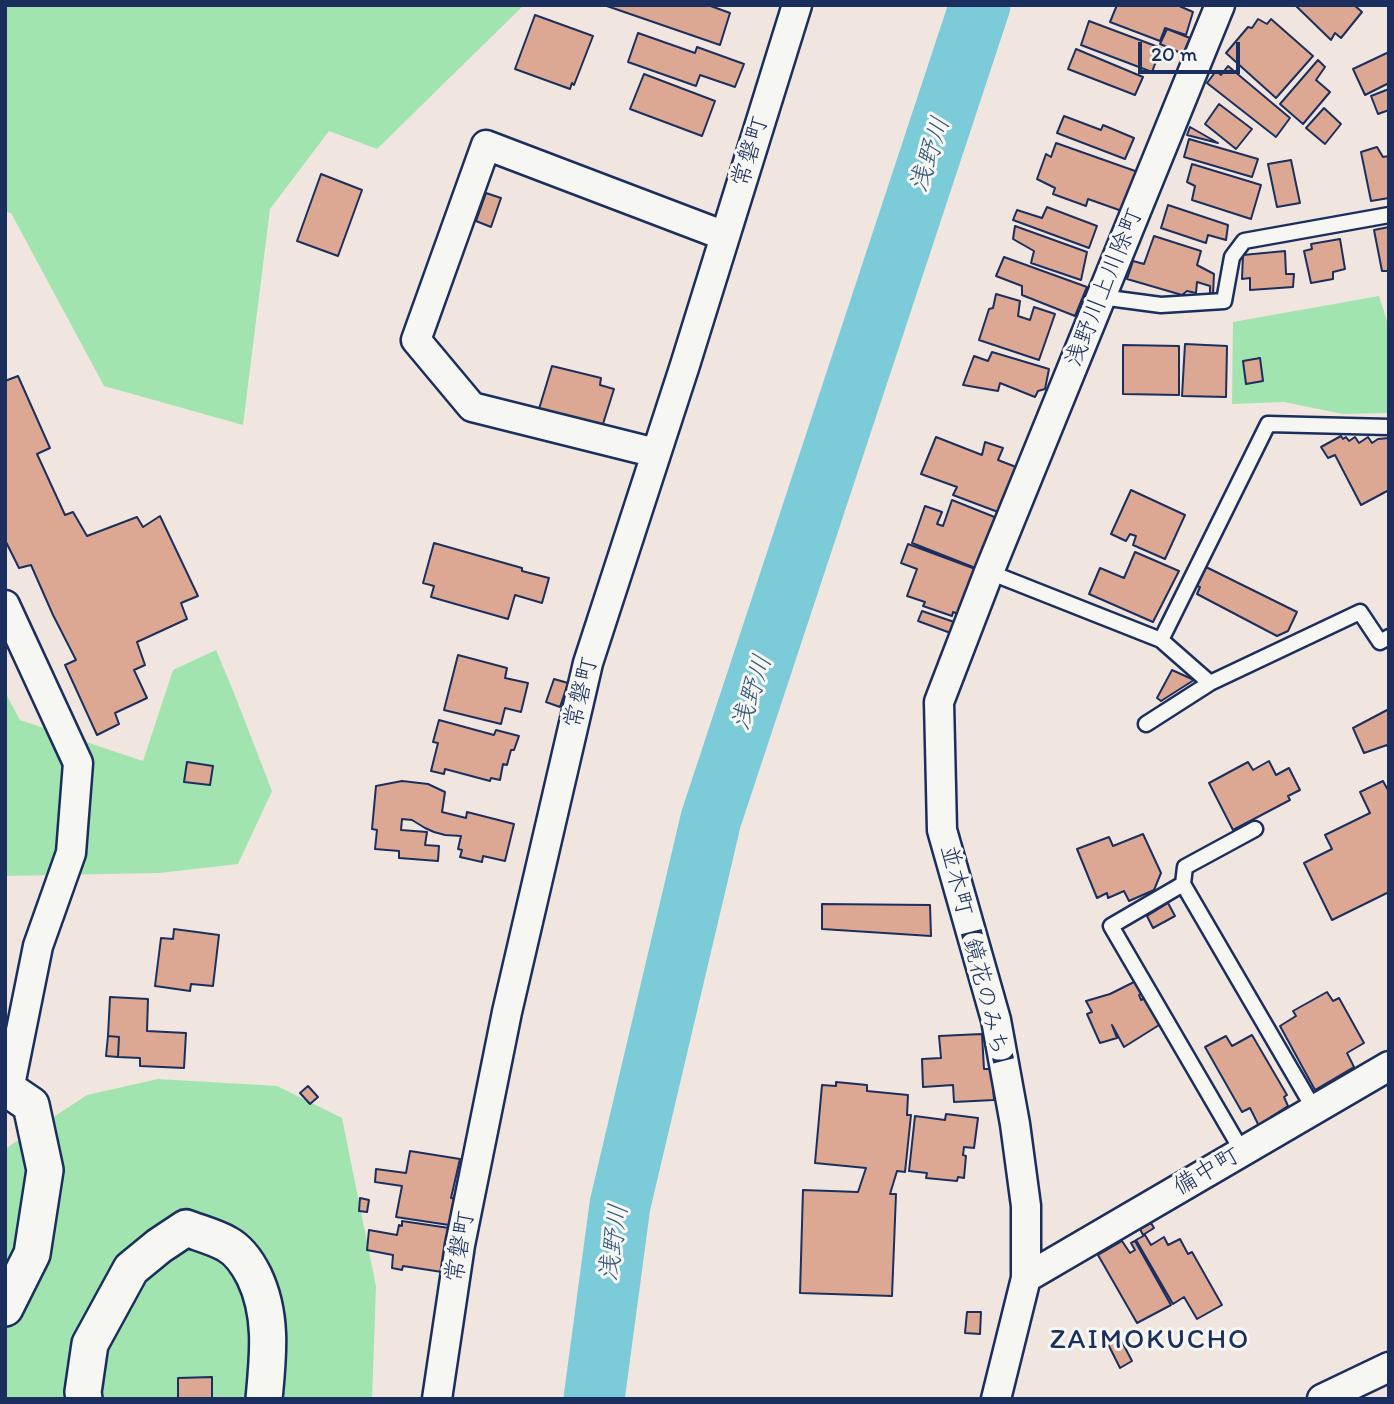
<!DOCTYPE html>
<meta charset="utf-8">
<style>
body{margin:0}
#map{position:relative;width:1394px;height:1404px;overflow:hidden;background:#f1e6df;font-family:Itim,sans-serif}
canvas{display:block}
.frame{position:absolute;inset:0;border:7px solid #1b2f5e;pointer-events:none}
.scale{position:absolute;left:1138px;top:42px;width:102px;height:32px;box-sizing:border-box;border:4px solid #1b2f5e;border-top:0;padding-left:9px;font-size:21px;line-height:24px;white-space:nowrap;color:#1b2f5e;-webkit-text-stroke:5px #f6f6f2;paint-order:stroke}
</style>
<div id="map">
<canvas width="1394" height="1404"></canvas>
<div class="frame"></div>
<div class="scale">20 m</div>
</div>
<script>
const ctx = document.querySelector('canvas').getContext('2d');
ctx.lineJoin = 'round';
function fill(path, color) { ctx.fillStyle = color; ctx.fill(path, 'evenodd'); }
function trace(path, color, width, dash) { ctx.strokeStyle = color; ctx.lineWidth = width; ctx.lineCap = dash ? 'butt' : 'round'; ctx.setLineDash(dash || []); ctx.stroke(path); }
function write(font, color, halo, rows, align = 'center') {
  ctx.font = font + ' Itim,"Klee One",sans-serif'; ctx.lineWidth = 6; ctx.setLineDash([]); ctx.textBaseline = 'middle'; ctx.strokeStyle = halo; ctx.fillStyle = color; for (const [text, x, y, turn = 0] of rows) {
    ctx.save(); ctx.translate(x, y); ctx.rotate((+turn || 0) * Math.PI / 180); ctx.textAlign = isNaN(turn) ? turn : align; if (halo) ctx.strokeText(text, 0, 0); ctx.fillText(text, 0, 0); ctx.restore();
  }
}
fill(new Path2D(`
 M5 5H524L377 149 329 131 270 209 243 425 104 386 11 213 5 212Z
 M1379 296 1389 327V413L1343 414 1284 402 1232 404 1233 322Z
 M216 650 234 693 272 791 238 864 159 873 5 876V692L20 720 143 761 173 670Z
 M158 1079 277 1086 342 1118 376 1286 372 1399H5V1149L87 1095Z`), '#a1e4af');
trace(new Path2D(`
 M594 1399 620 1205 711 819 980 5`), '#7ccbd8', 61);
const building = new Path2D(`
 M604 5H708L730 13 720 45Z
 M1117 5H1177L1193 12 1186 35 1165 28 1160 41 1110 22Z
 M1295 5H1354L1362 12 1341 38 1335 33 1331 40Z
 M535 15 593 36 574 85 572 83 570 89 515 69Z
 M1258 19 1267 24 1271 19 1313 56 1276 98 1226 53 1248 27 1252 28Z
 M1089 21 1161 48 1152 72 1081 45Z
 M1167 29 1190 38 1183 54 1160 44Z
 M638 33 695 53 697 47 744 64 735 87 700 75 696 86 628 62Z
 M1076 49 1143 77 1135 95 1068 69Z
 M1389 52V83L1365 95 1353 69Z
 M1318 60 1325 67 1316 80 1330 92 1303 124 1280 104Z
 M1228 66 1290 118 1276 137 1207 83 1216 71 1221 75Z
 M644 74 715 101 702 136 630 109Z
 M1389 89V110L1378 114 1371 96Z
 M1219 104 1252 129 1236 149 1205 124Z
 M1324 108 1341 124 1325 144 1306 128Z
 M1064 116 1101 130 1103 125 1134 138 1125 159 1057 133Z
 M1190 127 1218 143 1187 135Z
 M1189 139 1258 159 1252 177 1184 157Z
 M1056 143 1138 172 1122 211 1088 199 1086 206 1053 194 1055 188 1037 179 1046 154 1051 157Z
 M1377 147 1383 157 1389 156V198L1371 201 1361 152Z
 M1291 160 1300 203 1277 207 1268 164Z
 M1192 164 1261 185 1251 219 1192 200 1195 186 1187 182Z
 M321 174 362 190 338 256 297 241Z
 M486 193 501 198 491 227 476 221Z
 M1168 205 1228 225 1226 240 1208 235 1206 243 1161 228Z
 M1047 207 1097 226 1089 248 1013 220 1017 210 1042 218Z
 M1015 226 1087 252 1081 280 1031 263 1034 251 1013 239Z
 M1389 227V271H1382L1374 230Z
 M1154 236 1201 251 1197 265 1214 274 1213 294 1210 293V286L1197 282 1196 293 1187 291 1182 295 1127 279 1133 261 1144 264Z
 M1340 239 1345 269 1333 272V279L1311 283 1304 251 1312 249 1311 244Z
 M1285 251 1286 274H1294L1293 287 1250 290V278L1242 279 1243 255Z
 M1004 257 1087 287 1075 316 1022 295V286L996 276Z
 M996 294 1020 301 1018 316 1030 320 1034 307 1055 314 1039 360 979 340 989 309 993 308Z
 M1185 344 1227 346 1226 397 1182 396Z
 M1123 345 1179 346V395L1123 394Z
 M992 352 1049 369 1045 389 1038 391 1035 397 1000 383 998 391 963 385 974 356 988 361Z
 M1260 358 1263 381 1246 384 1243 361Z
 M552 366 601 378 600 385 614 389 602 427 539 409Z
 M18 376 50 448 37 454 65 515 73 512 87 536 137 517 143 527 160 516 198 596 181 603 187 619 137 642 145 665 134 670 147 698 115 713 119 724 97 735 65 665 76 660 53 615 31 565 19 568 5 540V381Z
 M1341 436 1343 439 1346 437 1349 441 1355 437 1359 443 1368 437 1372 443 1378 439 1389 438V490L1361 505 1335 455 1328 458 1321 447Z
 M936 437 982 455 985 442 1003 448 998 460 1016 467 998 512 953 495 957 487 921 474Z
 M1131 490 1185 515 1165 559 1133 545 1136 536 1130 534 1126 541 1111 534Z
 M952 500 997 518 978 569 912 543 925 506 942 512 937 524 943 526Z
 M434 543 522 568V571L549 578 542 603 515 595 508 619 431 597 434 586 423 583Z
 M908 544 978 570 961 615 953 612 952 616 923 606 925 602 907 596 917 569 901 563Z
 M1135 552 1179 571 1153 622 1089 594 1100 568 1124 578Z
 M1206 567 1297 612 1288 631 1277 636 1197 594 1200 587 1197 586Z
 M922 611 960 624 956 635 918 621Z
 M458 655 507 668 505 678 528 683 521 712 505 708 501 724 444 710Z
 M1172 670 1194 680 1161 701 1157 698Z
 M554 679 568 683 560 707 546 702Z
 M1389 709V749L1387 745 1364 753 1353 728Z
 M439 720 494 735 496 730 519 736 514 750H511L507 765 503 764 500 780 491 778 490 781 445 769 444 774 431 771 438 743 433 742Z
 M1269 761 1276 775 1289 768 1300 790 1288 796 1290 800 1233 830 1209 783 1248 762 1253 770Z
 M187 762 213 766 210 785 184 782Z
 M402 781 428 784 445 792 442 812 466 818 467 812 514 824 505 861 483 856 482 862 460 857 462 850 458 849 461 836 445 835 434 832 425 828 412 820 402 819 401 830 427 832 425 845 439 846 438 861 399 858V851L375 849 377 830 372 829 376 786Z
 M1383 781 1389 792V892L1332 920 1304 863 1332 849 1325 835 1370 813 1360 792Z
 M1143 834 1161 873 1154 890 1129 901 1124 891 1108 898 1107 893 1097 898 1077 849 1109 837 1113 846Z
 M1168 903 1175 916 1153 928 1147 916Z
 M822 904 930 905 931 936 822 929Z
 M174 929 219 935 213 986 191 984 190 991 155 986 161 938 173 939Z
 M1140 979 1144 992 1139 995 1141 1000 1148 997 1164 1022 1124 1047 1112 1025 1117 1038 1100 1043 1087 1014 1092 1012 1086 1001 1110 994Z
 M1327 992 1333 1001 1339 998 1364 1043 1347 1053 1354 1067 1315 1090 1280 1026 1296 1016 1293 1011Z
 M110 997 148 999 147 1031 186 1033 184 1068 140 1066V1058L118 1057 119 1037 108 1036Z
 M982 1034 984 1069H992L994 1100 954 1102 953 1085 923 1087 922 1059 941 1058 939 1036Z
 M1252 1035 1287 1095 1284 1097 1288 1106 1271 1117 1272 1119 1259 1126 1250 1108 1242 1112 1205 1047 1226 1036 1232 1046Z
 M108 1036 119 1037 118 1057 106 1056Z
 M836 1082 867 1085V1091L908 1095 907 1115H911L905 1172 897 1171 890 1194H896L892 1296 800 1293 803 1190 858 1192 866 1168 815 1163 822 1085 836 1086Z
 M308 1086 318 1097 310 1104 300 1093Z
 M946 1114 978 1118 974 1148 964 1147 963 1155 966 1156 964 1178 958 1177 957 1181 926 1178 927 1173 909 1171 915 1116 945 1120Z
 M410 1151 460 1159 451 1198H454L449 1225 396 1217 402 1186 375 1182 376 1169 406 1173Z
 M360 1198 369 1200 367 1212 359 1211Z
 M402 1221 449 1228 442 1272 403 1266 402 1270 392 1268 393 1255 367 1250 369 1230 397 1235 399 1225 402 1226Z
 M1151 1223 1154 1228 1143 1235 1140 1229Z
 M1145 1235 1151 1245 1164 1237 1168 1245 1180 1239 1188 1254 1192 1252 1222 1305 1197 1319 1184 1297 1173 1304 1136 1240Z
 M1122 1241 1130 1253 1135 1250 1131 1243 1135 1241 1171 1305 1137 1323 1098 1255Z
 M967 1312H981L980 1334 965 1333Z
 M1120 1338 1132 1361 1120 1368 1108 1344Z
 M212 1377V1399H178V1378Z`);
fill(building, '#dda893');
trace(building, '#1b2f5e', 2);
const service = new Path2D(`
 M1101 297 1161 305 1224 301 1232 257 1244 241 1389 215
 M989 572 1161 640 1210 683 1360 612 1380 642 1389 637
 M1161 640 1268 424 1389 427
 M1146 724 1210 683
 M1183 884 1314 1109
 M1242 1151 1111 926 1183 884 1185 867 1255 829`);
const minor = new Path2D(`
 M656 453 472 407 416 340 486 145 725 236
 M5 605 78 763 71 853 38 946 9 1090
 M1026 1278 1389 1066
 M437 1399 460 1245 507 1012 588 663 685 365 797 5
 M996 1399 1026 1278V1206L1015 1124 996 1020 942 830 939 702 989 572 1220 5
 M1322 1399 1389 1367`);
const tertiary = new Path2D(`
 M5 1090H9L31 1105 45 1170 32 1254 5 1308
 M84 1399 83 1392 90 1344 131 1269 159 1246 186 1228C199 1233 215 1237 227 1244 240 1251 248 1264 254 1276 273 1315 268 1357 264 1399`);
trace(service, '#1b2f5e', 19);
trace(minor, '#1b2f5e', 33);
trace(tertiary, '#1b2f5e', 40);
trace(service, '#f6f6f2', 14);
trace(minor, '#f6f6f2', 28);
trace(tertiary, '#f6f6f2', 35);
write('24px', '#1b2f5e', '#f6f6f2', [
 ["常磐町",751,152,-73],
 ["浅野川上川除町",1105,288,-68],
 ["常磐町",582,693,-76],
 ["並木町【鏡花のみち】",976,962,76],
 ["備中町",1207,1172,-30],
 ["常磐町",461,1247,-80]
]);
write('italic 26px', '#33567c', '#f6f6f2', [
 ["浅野川",931,155,-72],
 ["浅野川",753,693,-72],
 ["浅野川",615,1243,-82]
]);
ctx.letterSpacing = '2px';
write('28px', '#1b2f5e', '#f6f6f2', [
 ["ZAIMOKUCHO",1150,1341]
]);
ctx.letterSpacing = '0px';
</script>
